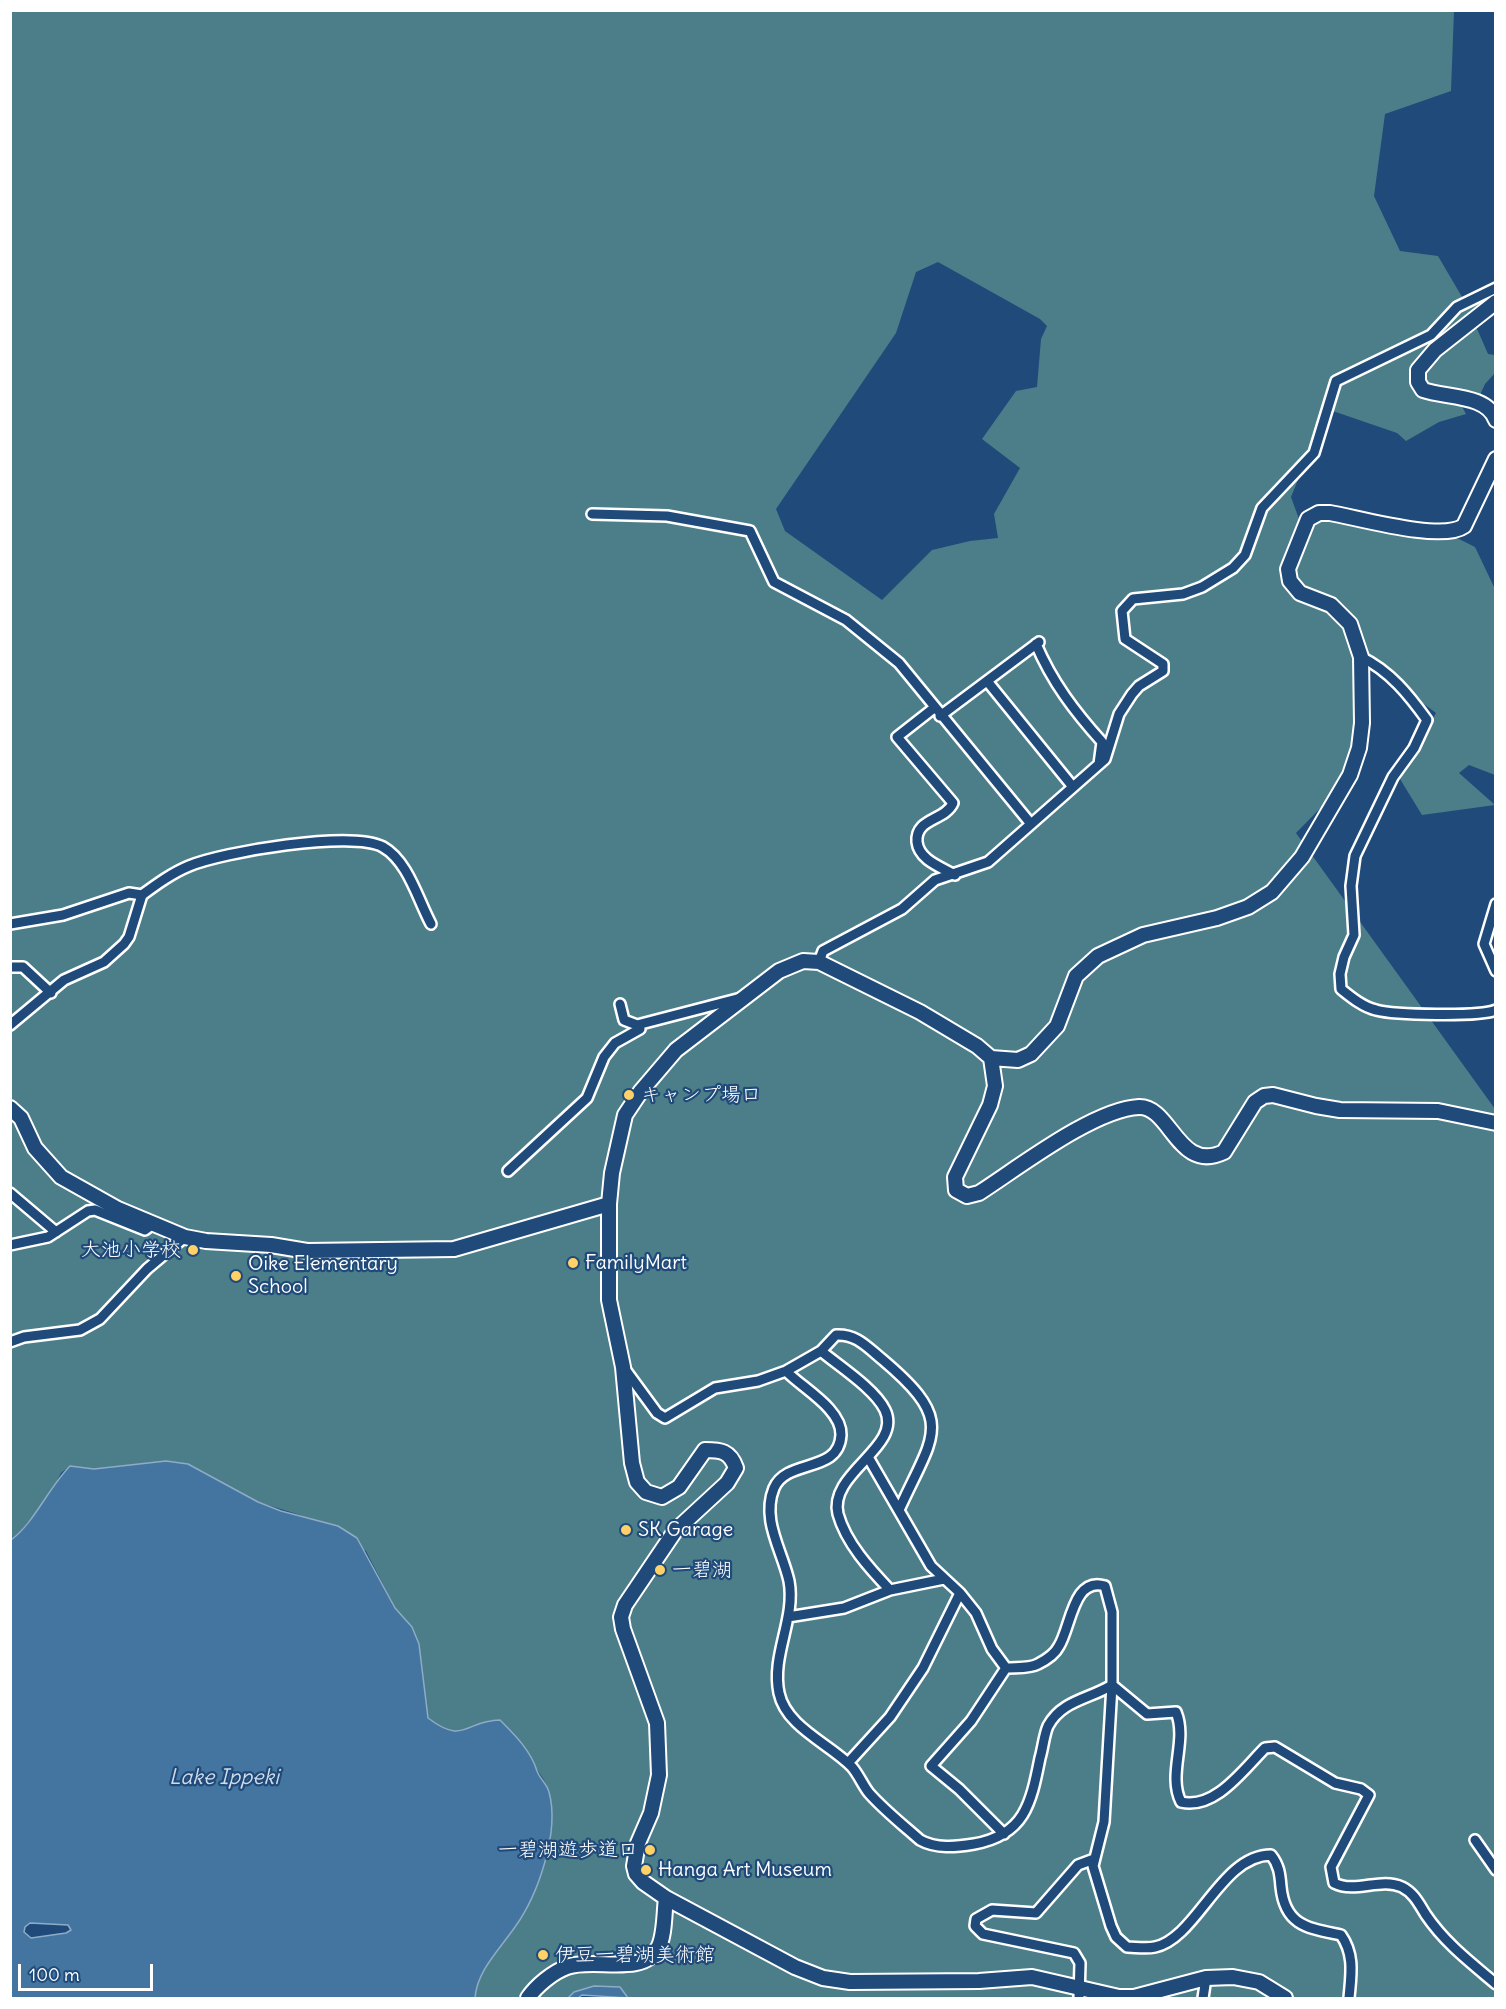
<!DOCTYPE html>
<meta charset="utf-8">
<style>
body{margin:0}
#map{position:relative;width:1506px;height:2009px;overflow:hidden;background:#1f4a7a;font-family:Delius,sans-serif}
canvas{display:block}
.frame{position:absolute;inset:0;border:12px solid #fff;pointer-events:none}
.scale{position:absolute;left:18px;top:1964px;width:135px;height:27px;box-sizing:border-box;border:3px solid #fff;border-top:0;padding-left:8px;font-size:18px;line-height:21px;white-space:nowrap;color:#fff;-webkit-text-stroke:4px #1f4a7a;paint-order:stroke}
</style>
<div id="map">
<canvas width="1506" height="2009"></canvas>
<div class="frame"></div>
<div class="scale">100 m</div>
</div>
<script>
const ctx = document.querySelector('canvas').getContext('2d');
ctx.lineJoin = 'round';
function fill(path, color) { ctx.fillStyle = color; ctx.fill(path, 'evenodd'); }
function trace(path, color, width, dash) { ctx.strokeStyle = color; ctx.lineWidth = width; ctx.lineCap = dash ? 'butt' : 'round'; ctx.setLineDash(dash || []); ctx.stroke(path); }
function write(font, color, halo, rows, align = 'center') {
  ctx.font = font + ' Delius,"Klee One",sans-serif'; ctx.lineWidth = 4.5; ctx.setLineDash([]); ctx.textBaseline = 'middle'; ctx.strokeStyle = halo; ctx.fillStyle = color; for (const [text, x, y, turn = 0] of rows) {
    ctx.save(); ctx.translate(x, y); ctx.rotate((+turn || 0) * Math.PI / 180); ctx.textAlign = isNaN(turn) ? turn : align; if (halo) ctx.strokeText(text, 0, 0); ctx.fillText(text, 0, 0); ctx.restore();
  }
}
fill(new Path2D(`
 M11 11H1454L1451 91 1385 114 1374 196 1400 251 1438 256 1465 302 1495 293 1471 315 1488 354 1495 355V373L1485 384 1479 397 1460 403 1466 414 1439 422 1406 441 1397 433 1327 409 1291 497 1303 530 1298 542 1310 536 1319 513 1447 533 1475 547 1495 589V775L1469 765 1459 773 1495 805 1422 815 1400 779 1436 713 1361 657 1347 613 1286 577 1301 603 1344 618 1361 687 1345 783 1296 833 1495 1109V1998H628L620 1987 574 1992 568 1998H475C477 1971 499 1950 515 1928 535 1898 559 1827 549 1791 542 1768 507 1738 491 1720 463 1733 453 1737 428 1718L419 1644 412 1627 395 1608 366 1551 300 1515 258 1502 189 1464 166 1461 94 1469 70 1466 61 1473 51 1493 15 1538 11 1540ZM938 262 1040 319 1047 326 1041 339 1037 387 1016 391 982 439 1020 468 994 514 998 538 970 541 932 550 882 600 785 531 776 509 896 333 916 272Z`), '#4c7e89');
const water = new Path2D(`
 M166 1461 188 1464 258 1502 281 1511 338 1526 357 1538 395 1608 412 1627 419 1644 428 1718C465 1746 465 1720 500 1720 515 1735 531 1751 537 1771 540 1779 547 1784 549 1792 560 1832 538 1895 515 1927 499 1950 477 1971 475 1998H11V1540C34 1523 49 1487 70 1466L94 1469ZM30 1923 68 1925 71 1930 66 1933 31 1938 24 1932 25 1927Z
 M594 1986 620 1987 628 1998 582 1995 578 1998H568L574 1992Z`);
fill(water, '#4475a1');
trace(water, '#8facc7', 1.5);
const street = new Path2D(`
 M592 514 667 516 750 531 774 582 846 620 899 663 1031 824
 M1036 644C1052 682 1075 712 1102 742L1099 764
 M1361 657C1390 671 1409 695 1427 720L1414 748 1393 777 1355 856 1351 886 1354 935 1344 957 1340 974 1341 989C1351 997 1363 1007 1376 1010 1394 1015 1480 1017 1496 1010
 M987 681 1073 787
 M934 708 897 737 953 803C945 821 915 818 917 842 919 860 941 867 955 875
 M940 716 1039 642
 M1496 904 1484 944 1496 971
 M10 924 63 915 129 893 142 895C157 884 172 873 189 866 222 852 352 830 383 847 408 861 418 900 431 924
 M819 962 823 951 902 909 935 880 988 862 1105 759 1119 714 1132 694 1139 686 1163 671V664L1125 639 1122 611 1133 599 1183 594 1202 587 1233 568 1245 555 1262 508 1314 453 1336 381 1431 335 1457 307 1496 288
 M10 967H23L51 993
 M620 1004 624 1020 637 1025 741 998
 M10 1025 64 980 104 962 124 944 129 937 142 895
 M508 1171 587 1098 604 1057 615 1043 640 1029 637 1025
 M10 1193 56 1232
 M10 1245 48 1237 88 1211 95 1210 145 1230 153 1224
 M10 1342 24 1337 80 1330 100 1319 147 1269 185 1237
 M821 1351C839 1366 875 1389 885 1410 903 1447 828 1473 838 1514 846 1543 870 1569 890 1590
 M624 1368 657 1413 665 1418 715 1388 758 1381 786 1371 821 1351 836 1335C857 1334 867 1347 883 1360 956 1422 934 1433 899 1510
 M786 1371C802 1388 842 1409 841 1435 839 1474 787 1458 774 1488 761 1520 782 1550 789 1581 796 1619 771 1655 779 1693 786 1727 830 1744 852 1767 859 1775 863 1786 869 1793 884 1810 903 1825 920 1840 936 1849 956 1847 974 1844 1025 1835 1031 1803 1040 1758 1043 1748 1044 1735 1048 1726 1062 1700 1090 1699 1112 1685
 M868 1457 931 1566 960 1593 976 1613 992 1649 1006 1668
 M788 1617 844 1608 890 1590 944 1579
 M1006 1668C1016 1667 1029 1669 1038 1664 1046 1660 1055 1654 1059 1646 1071 1627 1073 1576 1105 1586L1112 1612V1685L1104 1822 1093 1866 1111 1926 1116 1937 1127 1947C1135 1947 1146 1949 1155 1947 1197 1938 1221 1855 1271 1855 1279 1865 1280 1874 1281 1887 1285 1926 1308 1928 1341 1935 1355 1955 1351 1975 1349 1998
 M1112 1685 1147 1714 1176 1712C1188 1741 1167 1774 1181 1802 1215 1810 1243 1770 1265 1748L1275 1747 1335 1783 1361 1789 1369 1795 1331 1867 1334 1883C1356 1894 1380 1877 1402 1887 1414 1893 1419 1904 1426 1915 1445 1943 1470 1962 1496 1984
 M848 1763 890 1717 923 1668 960 1593
 M1004 1834 959 1789 931 1766 971 1721 1006 1668
 M1475 1840 1496 1870
 M1079 1998 1080 1963 1074 1953 983 1934 975 1926 976 1919 992 1910 1036 1913 1078 1865 1094 1859
 M1203 1998 1206 1978`);
const secondary = new Path2D(`
 M1496 302 1435 350 1418 370V382L1423 390C1446 398 1487 394 1496 420
 M991 1058 995 1086 990 1105 955 1177 956 1190 967 1196 979 1193C1018 1168 1094 1109 1139 1107 1171 1106 1178 1174 1224 1152L1255 1102 1264 1096 1273 1095 1316 1106 1340 1110 1438 1111 1496 1123
 M10 1108 21 1118 35 1148 61 1177 118 1209 185 1237 206 1241 271 1245 307 1251 454 1249 609 1204
 M528 1998C536 1986 553 1972 567 1967 594 1957 642 1977 658 1948 665 1936 664 1913 666 1898
 M1285 1998 1259 1982 1233 1977 1206 1978 1134 1997H1119L1032 1977 979 1981 850 1982 823 1978 795 1967 666 1898 643 1882 636 1874 634 1866 638 1843 651 1813 659 1775 657 1723 623 1629 621 1617 625 1605 675 1531 727 1483 736 1468C730 1451 721 1450 705 1450L679 1487 662 1497 646 1492 637 1482 632 1463 623 1367 609 1300V1204L612 1173 625 1115 641 1091 676 1050 779 971 803 961 819 962 920 1012 977 1046 991 1058 1018 1060 1031 1054 1057 1026 1076 976 1098 956 1143 935 1217 918 1248 907 1272 892 1302 857 1350 775 1359 748 1362 723 1361 657 1350 624 1331 605 1300 593 1290 581 1288 569 1308 519 1319 513H1330C1359 518 1442 542 1464 526L1496 459`);
trace(street, '#fff', 14);
trace(secondary, '#fff', 18);
trace(street, '#1f4a7a', 9);
trace(secondary, '#1f4a7a', 14);
for (const [x, y, r, color] of [
 [629,1095,6,"#ffd166"],
 [193,1250,6,"#ffd166"],
 [573,1263,6,"#ffd166"],
 [236,1276,6,"#ffd166"],
 [626,1530,6,"#ffd166"],
 [660,1570,6,"#ffd166"],
 [650,1850,6,"#ffd166"],
 [646,1870,6,"#ffd166"],
 [543,1955,6,"#ffd166"]
]) { const dot = new Path2D(); dot.arc(x, y, r, 0, 2 * Math.PI); ctx.fillStyle = color; ctx.fill(dot); trace(dot, '#1f4a7a', 2); }
write('20px', '#fff', '#1f4a7a', [
 ["キャンプ場口",641,1095],
 ["大池小学校",181,1250,"right"],
 ["FamilyMart",585,1263],
 ["Oike Elementary",248,1264],
 ["School",248,1287],
 ["SK Garage",638,1530],
 ["一碧湖",672,1570],
 ["一碧湖遊歩道口",638,1850,"right"],
 ["Hanga Art Museum",658,1870],
 ["伊豆一碧湖美術館",555,1955]
], 'left');
write('italic 21px', '#d0dce8', '#1f4a7a', [
 ["Lake Ippeki",224,1778]
]);
</script>
